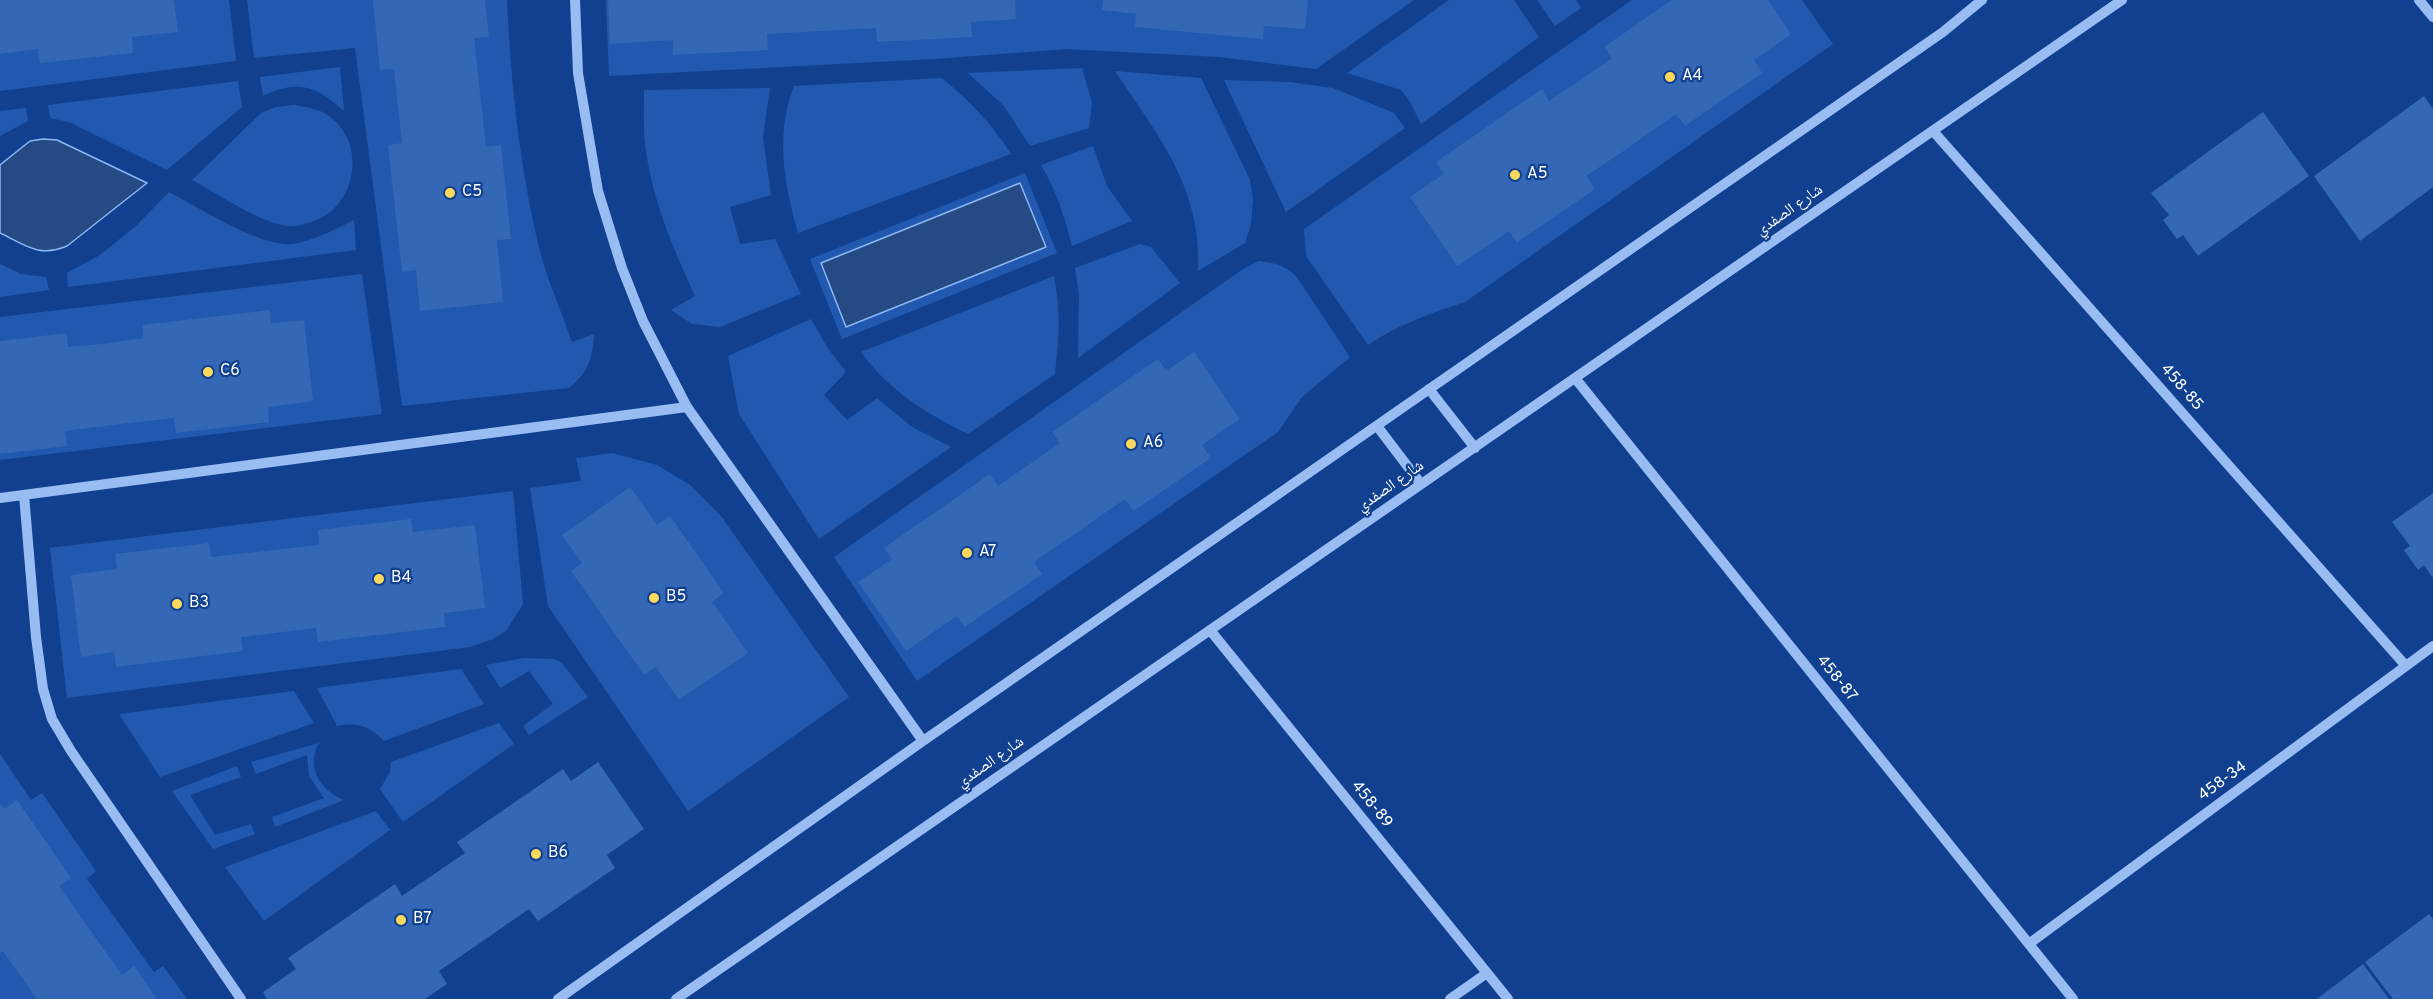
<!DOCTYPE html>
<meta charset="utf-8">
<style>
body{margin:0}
canvas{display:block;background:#10408f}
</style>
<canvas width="2433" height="999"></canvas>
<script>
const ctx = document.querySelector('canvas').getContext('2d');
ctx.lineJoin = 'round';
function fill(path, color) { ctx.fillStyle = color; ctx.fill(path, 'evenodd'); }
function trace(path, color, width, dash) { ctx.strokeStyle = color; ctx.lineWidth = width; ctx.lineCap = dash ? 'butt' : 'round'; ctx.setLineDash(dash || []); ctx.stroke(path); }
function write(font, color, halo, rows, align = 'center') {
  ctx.font = font + ' Overpass,"Noto Naskh Arabic",sans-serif'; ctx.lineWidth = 4.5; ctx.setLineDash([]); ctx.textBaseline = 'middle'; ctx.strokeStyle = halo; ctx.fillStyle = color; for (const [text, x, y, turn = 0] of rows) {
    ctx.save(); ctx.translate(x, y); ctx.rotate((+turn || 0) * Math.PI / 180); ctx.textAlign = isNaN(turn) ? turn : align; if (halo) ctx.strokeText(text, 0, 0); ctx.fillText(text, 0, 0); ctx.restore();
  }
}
fill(new Path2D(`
 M0 0H229L236 61 0 91Z
 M247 0H507C511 85 520 172 541 255 549 284 562 313 572 342L594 334C593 358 588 373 569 388L402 406 355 48 254 58Z
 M606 0H1414L1316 69 1219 57 1067 49 934 59 609 76Z
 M1449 0H1514L1539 37 1421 124 1410 102 1401 90 1347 73Z
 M1537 0H1576L1581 8 1555 26Z
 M1632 0H1802L1833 44 1465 302C1431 313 1397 325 1368 345L1306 256 1304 229Z
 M340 67 344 111C317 86 298 79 263 96L260 77Z
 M1082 68 1092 103 1089 128 1030 146 1004 106 968 73Z
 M1115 71 1201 78 1250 180 1253 199 1251 224 1245 243 1198 271C1202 188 1159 137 1115 71Z
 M942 78C970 101 992 124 1011 154L798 233C784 183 775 135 794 86Z
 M1224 80 1289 82 1333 88 1394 113 1405 128 1286 212Z
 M238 81 242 107 167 170 69 122 50 118 48 105Z
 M770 88 763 137 771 195 730 207 740 244 775 239 801 294 720 327 692 324 671 310 695 296C674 250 653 202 646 151 643 131 644 110 644 90Z
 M294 105C307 107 319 109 329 116 367 143 357 206 314 221 305 224 296 227 287 226 259 222 218 194 192 180L261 113 276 107Z
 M26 108 28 121 0 136V111Z
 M1093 146 1107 186 1132 221 1072 246C1065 217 1056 190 1041 165Z
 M1025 173 1057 253 842 339 810 259Z
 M169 192C200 208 250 241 284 244 304 246 336 229 354 220L356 250 68 287 67 273 100 255 137 225Z
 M1140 244 1151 247 1180 283 1078 358 1079 295 1075 268Z
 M1259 261C1275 263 1284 265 1296 276L1350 357 1302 397 1278 432 917 681 834 557 1243 269Z
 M0 264 21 274 46 277 49 290 0 297Z
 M362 274 382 414 0 460V317Z
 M1054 276C1061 316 1059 335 1055 374L968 434C927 414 888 390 861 352Z
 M811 319 827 347 846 372 824 395 847 420 877 398 912 427 951 447 819 539 739 414 728 356Z
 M612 453 657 465 690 485 721 516 849 697 688 811 548 606 530 488 581 481 576 458Z
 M513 491 523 604 506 631 493 639 470 647 67 698 50 548Z
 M524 658 554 659 562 663 588 697 529 735 523 726 553 704 529 671 500 688 486 665Z
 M461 669 484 704 384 741C370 726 358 722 337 726L317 688Z
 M294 691 314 723 160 777 119 714Z
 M499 723 514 744 403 822 380 789 390 772 391 762Z
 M319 743C305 767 321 791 344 800L275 827 272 817 324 798 309 776 307 755 256 774 251 762Z
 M0 754 31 800 42 793 96 871 87 879 154 972 163 966 187 999H0Z
 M237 766 241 777 190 795 215 835 251 824 255 834 213 849 172 791Z
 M376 811 390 830 264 921 225 867Z`), '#2259ae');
const water = new Path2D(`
 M43 139 57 140 147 183 67 246C39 258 25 245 0 233V165L30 141Z
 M1020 183 1046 247 846 327 821 263Z`);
fill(water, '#254a84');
trace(water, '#8bb7f6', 1.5);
fill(new Path2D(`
 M0 0H174L178 32 132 37 133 53 40 63 38 49 0 54Z
 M373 0H485L489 37 474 38 486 147 501 145 511 239 497 240 503 302 420 311 416 270 402 272 388 145 402 143 394 69 380 70Z
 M608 0H1015L1016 19 971 22 972 37 877 42 876 28 767 34 768 50 673 55V40L610 44Z
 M1103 0H1308L1305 29 1264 26 1263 39 1135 27 1136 14 1102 10Z
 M1672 0H1768L1791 34 1754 60 1762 73 1685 126 1676 114 1625 150 1586 176 1595 189 1517 242 1509 231 1457 266 1410 197 1444 174 1436 162 1542 89 1549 101 1578 82 1612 58 1604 47Z
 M2424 96 2433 109V187L2360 241 2314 176Z
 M2263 112 2309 176 2198 256 2183 235 2177 239 2163 220 2169 215 2151 193Z
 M270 310 271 323 304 320 313 401 268 407 269 422 176 433 174 418 112 425 65 431 67 446 0 454V341L67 333 68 347 102 344 143 338 142 325Z
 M1194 352 1240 419 1202 445 1211 458 1133 511 1125 499 1034 562 1042 574 965 627 957 616 906 651 858 582 892 559 884 548 990 474 998 486 1060 443 1052 432 1158 359 1166 371Z
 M630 487 657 525 670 516 724 593 712 602 748 653 679 700 656 667 644 675 571 571 582 563 562 535Z
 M2433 493V578L2424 565 2418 570 2404 550 2410 546 2392 522Z
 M411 519 413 532 475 525 485 608 444 613 445 627 318 642 316 628 241 637 243 651 116 667 114 652 81 657 71 575 117 569 115 554 209 543 211 557 319 545 318 530Z
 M598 762 644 829 607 855 615 868 538 921 529 909 477 945 439 971 447 984 425 999H267L263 992 296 969 288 958 395 884 402 896 465 853 457 842 563 769 571 781Z
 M17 800 71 878 59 886 122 975 134 966 157 999H37L3 951 0 953V803L4 809Z
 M2429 914 2433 919V999H2393L2365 962Z
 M2363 964 2389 999H2317Z`), '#3467b6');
trace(new Path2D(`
 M575 0 578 73 598 191 622 268 643 321 687 407 923 741
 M2419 0 2433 17
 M1933 131 2406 666
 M1575 378 2073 999
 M1429 389 1475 448
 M1377 426 1421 484
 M24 495 36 637 43 689 52 719 71 751 241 999
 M0 498 687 407
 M1210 630 1508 999
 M2030 943 2433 646
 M558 999 923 741 1943 32 1982 0
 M676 999 2122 0
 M1450 999 1487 973`), '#99bdf3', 10);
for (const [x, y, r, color] of [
 [1670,77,6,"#ffd95b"],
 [1515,175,6,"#ffd95b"],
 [450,193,6,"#ffd95b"],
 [208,372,6,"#ffd95b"],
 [1131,444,6,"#ffd95b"],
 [967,553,6,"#ffd95b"],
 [379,579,6,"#ffd95b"],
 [654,598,6,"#ffd95b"],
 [177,604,6,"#ffd95b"],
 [536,854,6,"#ffd95b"],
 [401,920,6,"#ffd95b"]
]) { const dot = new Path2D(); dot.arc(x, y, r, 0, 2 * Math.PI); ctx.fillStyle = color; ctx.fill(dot); trace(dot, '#10408f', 2); }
write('16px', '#fff', '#10408f', [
 ["A4",1682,77],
 ["A5",1527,175],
 ["C5",462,193],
 ["C6",220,372],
 ["A6",1143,444],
 ["A7",979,553],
 ["B4",391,579],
 ["B5",666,598],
 ["B3",189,604],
 ["B6",548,854],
 ["B7",413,920]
], 'left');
write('16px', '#fff', '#10408f', [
 ["شارع الصفدي",1790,211,-35],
 ["458-85",2181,388,49],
 ["شارع الصفدي",1391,487,-35],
 ["458-87",1836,679,51],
 ["شارع الصفدي",991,763,-35],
 ["458-34",2223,782,-36],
 ["458-89",1371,805,51]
]);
</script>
